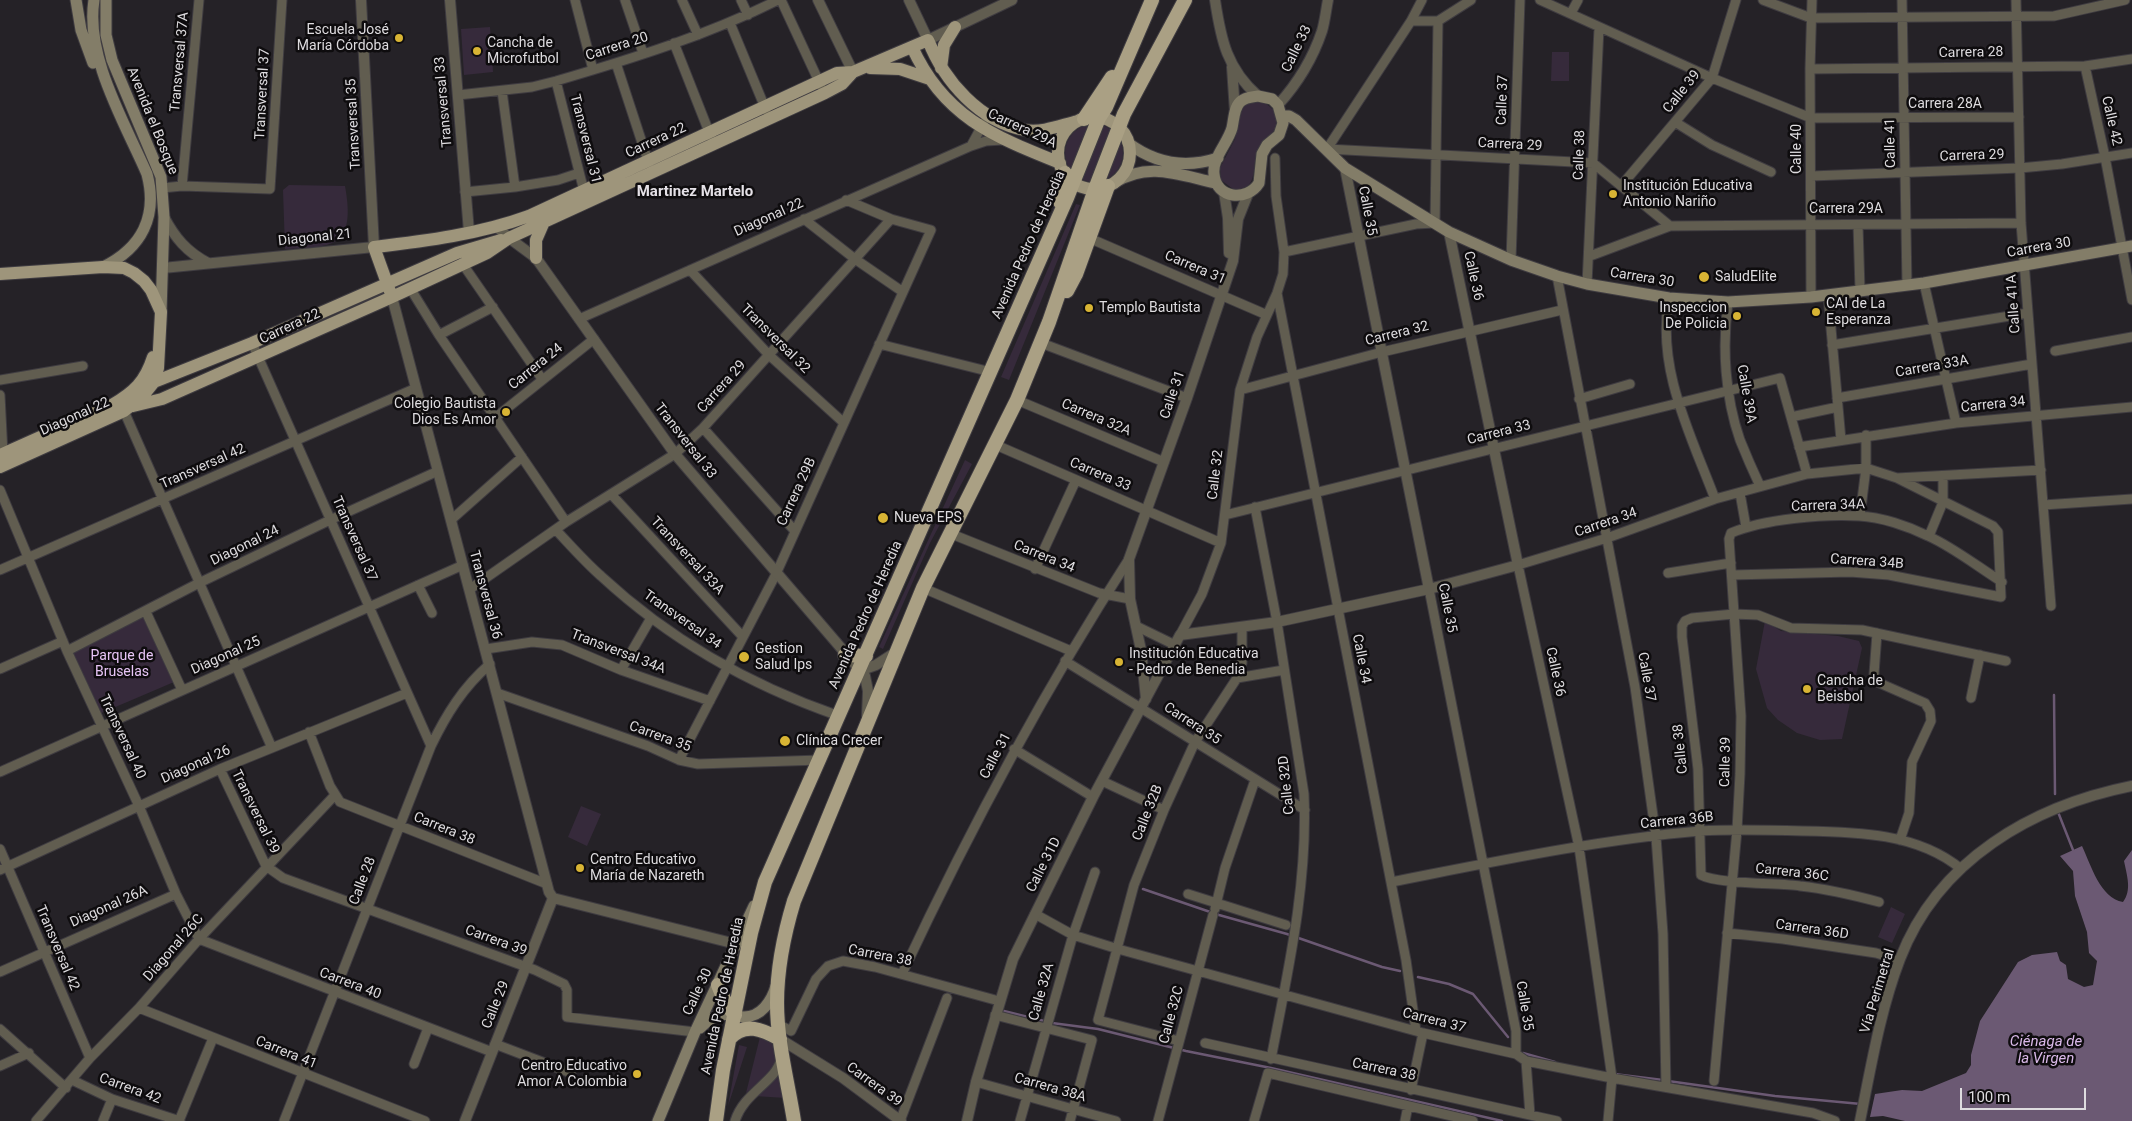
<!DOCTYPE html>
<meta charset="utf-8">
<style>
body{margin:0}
#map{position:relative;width:2132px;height:1121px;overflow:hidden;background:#252227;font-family:Roboto,sans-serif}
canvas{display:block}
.scale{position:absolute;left:1960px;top:1088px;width:126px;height:22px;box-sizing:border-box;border:2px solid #dedcdf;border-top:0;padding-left:6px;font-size:15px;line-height:18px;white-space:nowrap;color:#dedcdf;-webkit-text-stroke:4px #0e0c0e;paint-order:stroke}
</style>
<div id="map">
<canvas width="2132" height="1121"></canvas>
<div class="scale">100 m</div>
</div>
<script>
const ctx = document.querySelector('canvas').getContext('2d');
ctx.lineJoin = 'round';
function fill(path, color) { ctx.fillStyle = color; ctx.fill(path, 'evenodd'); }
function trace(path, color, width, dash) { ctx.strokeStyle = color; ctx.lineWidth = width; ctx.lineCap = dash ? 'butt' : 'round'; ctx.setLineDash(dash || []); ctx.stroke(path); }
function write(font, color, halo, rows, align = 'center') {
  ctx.font = font + ' Roboto,sans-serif'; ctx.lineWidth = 5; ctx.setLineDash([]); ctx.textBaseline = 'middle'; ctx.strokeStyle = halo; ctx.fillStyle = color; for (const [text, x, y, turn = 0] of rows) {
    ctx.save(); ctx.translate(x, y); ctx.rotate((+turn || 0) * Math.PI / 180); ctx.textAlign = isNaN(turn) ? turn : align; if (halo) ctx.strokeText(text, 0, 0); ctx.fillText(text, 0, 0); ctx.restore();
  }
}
fill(new Path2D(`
 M490 27 493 72 464 75 461 29Z
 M1552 52H1569V81H1551Z
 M1256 100C1270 103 1284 116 1274 131 1269 138 1262 141 1258 149 1251 165 1260 192 1233 189L1221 180 1220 168 1235 139 1242 108 1248 102Z
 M1065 153a29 29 0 1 1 58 0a29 29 0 1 1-58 0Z
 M289 185 345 186C348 203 353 235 332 243 319 249 300 248 285 249L283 190Z
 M1076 204 1080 205 1009 380 1001 377Z
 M965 460 972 464 930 543 883 649 879 647Z
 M142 614 174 682 99 714 72 650Z
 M1765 621 1781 631 1838 636 1859 641 1862 648 1842 739 1820 740 1797 733 1778 720 1767 708 1756 669Z
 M581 806 601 814 587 846 568 837Z
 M1891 907 1905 914 1892 943 1878 937Z
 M760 1037C774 1039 775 1049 777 1061L770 1073 746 1093Z
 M739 1045 747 1047 728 1106Z
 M780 1072 786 1098 754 1096Z`), '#362a3b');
fill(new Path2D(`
 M2082 846C2091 865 2100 898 2123 902 2132 890 2127 876 2124 861L2132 850V1121H1905L1883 1116 1870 1117 1875 1094 1902 1090 1922 1091 1966 1073 1971 1065V1055L1980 1021 2018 962 2032 955 2057 952 2060 961 2066 965 2068 979 2084 987 2093 985 2097 961 2089 953 2087 932 2075 896 2073 871 2060 856Z`), '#6b5973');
trace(new Path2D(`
 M2054 695 2055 794
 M2058 812 2073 850
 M1143 889 1219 915 1287 934 1382 967 1400 971
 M1418 977 1449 984 1473 994 1508 1037
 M1004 1011 1052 1023 1098 1029 1186 1051 1271 1068 1502 1121
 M1523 1053 1555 1062
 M1614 1074 1663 1080
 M1668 1081 1775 1096 1861 1104`), '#6b5973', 2.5);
const minor = new Path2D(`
 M575 0 593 70
 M625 0 643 53
 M682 0 698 35
 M741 0 748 15
 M781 0 821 86
 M1540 0 1712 78 1811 118 2019 117
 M1763 0 1811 18 2054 16 2125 0
 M1902 0 1907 285
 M2016 0 2021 223 2051 606
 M1571 13 1578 0
 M1411 21H1438L1471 0
 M730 23 766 110
 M674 43 711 137
 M616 63 649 164
 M2085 66 2105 157 2132 300
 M1810 69 2085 66 2132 59
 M556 81 585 195
 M502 91 515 187 558 180 579 173
 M458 95 532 87 556 81C631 59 708 35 778 0
 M1675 122 1712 145 1771 172
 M971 146 984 122
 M1327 149 1593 163 1670 226
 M1327 149 1411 21 1422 0
 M1811 176 2020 168 2062 164 2132 153
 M182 186 199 0
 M1621 186 1712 78 1736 0
 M162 188 182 186 270 189 282 0
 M465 192 515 187
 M804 219 855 259 903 292
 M1858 225 1860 290
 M1089 238 1267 315
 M1284 252 1416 224 1435 223 1438 21
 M1590 256 1670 226 2021 223
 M1511 260 1520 0
 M462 263 542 379
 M690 270 769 355 844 423
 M1557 276 1635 687 1656 837 1663 934 1666 1087
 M1924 283 1956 423
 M1587 284 1599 28
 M410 288 439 335 566 522
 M1277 293 1406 960 1416 1031
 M1828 295 1841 440
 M1811 297 1810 69 1812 0
 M1669 298C1656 369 1691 435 1715 499
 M1728 302C1722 347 1725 397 1740 440 1746 455 1753 471 1760 486
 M579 319 971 146 986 141 1003 140
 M439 335 493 307
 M252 343 431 746
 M1041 343 1187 398
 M879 344 991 372
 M1832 345 2028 313
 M2055 351 2132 337
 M0 380 83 366
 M1240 390 1382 352 1562 310
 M0 395 3 454
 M1837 398 2032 364
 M1579 399 1630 384
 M1017 400 1164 462
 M124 411 272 748
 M496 417 594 339
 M1791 417 1838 407
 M703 428 794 530
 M996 445 1221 543
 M1799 447 1956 423 2132 407
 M0 490 67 651 139 806 176 894 199 939 492 1052
 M1740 493 1746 527
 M611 494 743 637
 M2043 505 2132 499
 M1255 507 1277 622 1304 794C1308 884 1288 971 1271 1059
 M1225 515 1780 378 1807 474
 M1860 516 1866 468V435
 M451 520 522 457
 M556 530C571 546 585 562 601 576 669 639 752 686 839 716
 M949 533 1099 593 1130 599
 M1929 536 1943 502V476
 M1035 569 1076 480
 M0 570 416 388
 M1668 573 1731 563
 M1732 575 1850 572 1889 575 2001 597 1998 532 1993 526 1897 478
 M418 585 432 613
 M923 588 1071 651
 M470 589 566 522 675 454 703 428 891 219
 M1429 589 1516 1031V1054
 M146 612 182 690
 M1136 626 1175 645
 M1877 633 1874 674 1877 682 1925 703 1930 711 1931 721 1912 762 1909 813 1900 840
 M1180 635 1202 594 1221 543 1240 390 1257 337 1277 293 1283 274 1284 252 1276 196 1275 158
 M486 649 532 642 562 645 621 670 710 701
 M67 651 199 583 330 520 438 471
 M1065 661 1305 810
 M0 669 63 641
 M621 670 651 618
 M1237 678 1284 670
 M497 693 648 746 679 760 698 764 820 760
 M1971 698 1980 655
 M309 732 330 786 340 802 547 884
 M1014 749 1093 797
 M679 760 776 574 931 230 891 219 846 200
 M220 769 266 866 283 878 535 970 564 984 567 990V1017L695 1032
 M0 772 463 565
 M1102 781 1164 810
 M0 849 90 1058
 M0 870 220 769 407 693
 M1391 882C1493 862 1596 840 1700 831 1734 829 1769 830 1803 831 1856 832 1918 833 1961 869
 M1188 894 1286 925
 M1879 902C1853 895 1827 889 1800 886 1778 883 1717 884 1701 875L1698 769 1682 637V626L1685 621 1692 618 1734 614 1758 615 1791 628 1862 630 2006 661
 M1215 909 1225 868 1255 780
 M1035 914 1073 935 1118 949 1423 1033 1516 1054 1526 1061 1612 1078 1813 1113 1835 1121
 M1727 933 1783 939 1876 953 1892 958
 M0 972 176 894
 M902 974C969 831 1043 692 1129 559
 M139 1008 425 1121
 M995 1015 1092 1040 1070 1121
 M778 1024 791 1031 816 979 828 966 843 961 875 967 999 1001
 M0 1029 66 1088
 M1179 1041 1098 1020 1134 885 1164 810 1195 742 1237 678 1242 663V627
 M1205 1043 1557 1121
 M495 1044 571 1073
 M1526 1061 1530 1115
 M414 1064 428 1028
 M0 1066 29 1053
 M72 1080 112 1099 180 1121
 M1714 1081 1737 830 1740 774 1741 716 1729 539 1731 533C1764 519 1823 514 1859 516 1881 517 1908 526 1928 536 1953 547 1978 567 2002 582
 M976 1082 1116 1121
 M1411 1090 1423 1033
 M36 1121 90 1058 139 1008 199 939 335 795
 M103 1121 112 1099
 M179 1121 213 1038
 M284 1121 431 746C446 715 463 687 490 664
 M735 1121C744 1092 776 1082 781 1059
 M900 1121 947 998
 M1020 1121 1073 935 1095 872
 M1158 1121 1213 915
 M1254 1121 1268 1073 1473 1121
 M1405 1121 1408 1106
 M1608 1121 1612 1078 1579 847 1518 565 1607 538 1715 499 1807 474 1866 468 1897 478 2041 470`);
const tertiary = new Path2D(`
 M450 0 469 232
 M818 0 853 72
 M909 0 928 40 1012 0
 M1215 0C1221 40 1227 69 1258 96
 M1232 67 1235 112
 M1278 105C1297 84 1313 58 1322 31 1325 21 1326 10 1328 0
 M1345 168 1429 589
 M1224 192 1228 218 1229 253
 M164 217C175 238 187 252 208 263
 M496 226 509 238 536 258 675 454 865 676 868 691 867 716
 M163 268 374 247 361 0
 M392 297 549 892 553 898
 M859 671 876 665 896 652
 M1146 699 1141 650 1130 599 1129 559 1187 398 1233 261 1238 219 1248 194
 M553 898 736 944
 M780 1039 843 1078 901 1121
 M465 1121 553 898
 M967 1121 976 1082 1013 959 1093 797 1180 635 1277 622 1429 589 1518 565 1449 232
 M1860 1121C1871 1067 1880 1011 1900 959 1938 860 2032 806 2132 786`);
const secondary = new Path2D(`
 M76 0 81 30 93 63
 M94 0C85 57 125 123 147 174 158 216 142 248 103 267
 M106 0V35L112 60 161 177 164 217 161 312
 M1258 96 1272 99 1278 105 1283 123 1279 135 1267 145 1262 154 1259 183C1247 202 1216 199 1214 174 1212 158 1228 143 1232 128 1234 119 1234 108 1240 102 1245 97 1252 97 1258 96Z
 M1282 116H1289L1296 120 1345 168 1449 232 1511 260 1557 276 1587 284 1669 298 1728 302 1811 297 1924 283 2132 246
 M1128 143C1156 164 1185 169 1218 158
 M1114 183C1148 161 1179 175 1216 183
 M700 1028C706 1022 712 1017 720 1015 728 1013 736 1017 744 1017 761 1017 772 1001 776 986
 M658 1121 695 1032 754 906`);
const primary = new Path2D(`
 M912 47C944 117 993 136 1060 163
 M870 68 900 69 930 79
 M941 68 944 45 955 27
 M1058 153a36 36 0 1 1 72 0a36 36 0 1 1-72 0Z
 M536 258V240L543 224
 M0 274 103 267 124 268 134 273 144 281 151 290 161 312 158 368 154 382 142 397 124 411 0 467
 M392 297 374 247C426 241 480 234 529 216L837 73 853 72 928 40C944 81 980 122 1025 130 1043 133 1061 125 1078 121
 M154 382 252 343 457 253 501 240
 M133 406 162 399 392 297 487 253 509 238 825 93 842 84 853 72
 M0 455 112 405C134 392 145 382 153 357`);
const trunk = new Path2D(`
 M1084 119 1112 77
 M1060 202 1065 173
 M1067 291 1076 274 1108 186
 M845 655 866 656
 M718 985 726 1004 735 1015
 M729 1039C745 1021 763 1030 780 1039
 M716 1121 723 1070 751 933 765 882 1067 198 1099 118 1106 107 1152 0
 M794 1121C788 1083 777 1042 777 1003 777 969 784 934 794 901L923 588 1017 400 1049 322 1095 189 1124 114 1185 0`);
trace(minor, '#3f3c41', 11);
trace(tertiary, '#3f3c41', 12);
trace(secondary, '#3f3c41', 13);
trace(primary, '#3f3c41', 14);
trace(trunk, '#3f3c41', 16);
trace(minor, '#615d50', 9);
trace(tertiary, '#615d50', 10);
trace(secondary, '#837d68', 11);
trace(primary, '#9e957b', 12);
trace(trunk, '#aaa084', 14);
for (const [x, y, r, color] of [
 [399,38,5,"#d8b434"],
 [477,51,5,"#d8b434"],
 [1613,194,5,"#d8b434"],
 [1704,277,6,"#d8b434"],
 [1089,308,5,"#d8b434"],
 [1816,312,5,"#d8b434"],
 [1737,316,5,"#d8b434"],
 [506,412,5,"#d8b434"],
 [883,518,6,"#d8b434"],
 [744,657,6,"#d8b434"],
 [1119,662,5,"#d8b434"],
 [1807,689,5,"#d8b434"],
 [785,741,6,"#d8b434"],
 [580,868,5,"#d8b434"],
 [637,1074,5,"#d8b434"]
]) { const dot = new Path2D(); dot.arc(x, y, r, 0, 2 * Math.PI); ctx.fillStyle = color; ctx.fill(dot); trace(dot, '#0e0c0e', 2); }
write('14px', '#dedcdf', '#0e0c0e', [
 ["Escuela José",389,30,"right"],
 ["María Córdoba",389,46,"right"],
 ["Cancha de",487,43],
 ["Microfutbol",487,59],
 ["Institución Educativa",1623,186],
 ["Antonio Nariño",1623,202],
 ["SaludElite",1715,277],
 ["CAI de La",1826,304],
 ["Esperanza",1826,320],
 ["Templo Bautista",1099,308],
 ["Inspeccion",1727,308,"right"],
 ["De Policia",1727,324,"right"],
 ["Colegio Bautista",496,404,"right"],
 ["Dios Es Amor",496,420,"right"],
 ["Nueva EPS",894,518],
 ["Gestion",755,649],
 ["Salud Ips",755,665],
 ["Institución Educativa",1129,654],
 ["- Pedro de Benedia",1129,670],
 ["Cancha de",1817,681],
 ["Beisbol",1817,697],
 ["Clínica Crecer",796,741],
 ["Centro Educativo",590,860],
 ["María de Nazareth",590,876],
 ["Centro Educativo",627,1066,"right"],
 ["Amor A Colombia",627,1082,"right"]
], 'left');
write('14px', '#dedcdf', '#0e0c0e', [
 ["Carrera 20",617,47,-18],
 ["Calle 33",1297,49,-64],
 ["Carrera 28",1971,53,-1],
 ["Transversal 37A",180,62,-85],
 ["Calle 39",1682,92,-51],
 ["Transversal 37",263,94,-87],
 ["Calle 37",1503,100,-88],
 ["Transversal 33",444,102,-95],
 ["Carrera 28A",1945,104],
 ["Avenida el Bosque",152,121,68],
 ["Calle 42",2111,121,77],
 ["Transversal 35",354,124,-93],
 ["Carrera 29A",1022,129,25],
 ["Transversal 31",585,139,76],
 ["Carrera 22",656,141,-25],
 ["Calle 41",1891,143,-91],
 ["Carrera 29",1510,145,3],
 ["Calle 40",1797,149,-90],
 ["Calle 38",1580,155,-88],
 ["Carrera 29",1972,156,-2],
 ["Carrera 29A",1846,209],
 ["Calle 35",1367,211,79],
 ["Diagonal 22",769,218,-24],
 ["Diagonal 21",315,238,-6],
 ["Avenida Pedro de Heredia",1029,245,-66],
 ["Carrera 30",2039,248,-10],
 ["Carrera 31",1195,268,23],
 ["Calle 36",1473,276,78],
 ["Carrera 30",1642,278,9],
 ["Calle 41A",2014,304,-94],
 ["Carrera 22",290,327,-25],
 ["Carrera 32",1397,334,-14],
 ["Transversal 32",775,339,45],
 ["Carrera 24",536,367,-39],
 ["Carrera 33A",1932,367,-10],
 ["Carrera 29",722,387,-48],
 ["Calle 39A",1746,394,80],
 ["Calle 31",1173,395,-71],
 ["Carrera 34",1993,405,-6],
 ["Diagonal 22",75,417,-24],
 ["Carrera 32A",1096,418,23],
 ["Carrera 33",1499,433,-14],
 ["Transversal 33",685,441,52],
 ["Transversal 42",203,467,-24],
 ["Carrera 33",1100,475,23],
 ["Calle 32",1216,475,-83],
 ["Carrera 29B",797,492,-65],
 ["Carrera 34A",1828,506,-2],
 ["Carrera 34",1606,523,-19],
 ["Transversal 37",354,539,66],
 ["Diagonal 24",245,546,-26],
 ["Transversal 33A",687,556,47],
 ["Carrera 34",1044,557,22],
 ["Carrera 34B",1867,562,4],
 ["Transversal 36",485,595,75],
 ["Calle 35",1447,608,79],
 ["Avenida Pedro de Heredia",866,615,-66],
 ["Transversal 34",682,620,35],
 ["Transversal 34A",618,652,21],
 ["Diagonal 25",226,656,-24],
 ["Calle 34",1361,659,79],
 ["Calle 36",1555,672,78],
 ["Calle 37",1646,677,80],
 ["Carrera 35",1192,724,33],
 ["Transversal 40",122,737,65],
 ["Carrera 35",660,737,20],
 ["Calle 38",1681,749,-96],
 ["Calle 31",996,756,-62],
 ["Calle 39",1726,762,-89],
 ["Diagonal 26",196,765,-24],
 ["Calle 32D",1287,785,-96],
 ["Transversal 39",255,812,64],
 ["Calle 32B",1148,813,-68],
 ["Carrera 36B",1677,821,-6],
 ["Carrera 38",444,829,22],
 ["Calle 31D",1044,865,-63],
 ["Carrera 36C",1792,873,6],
 ["Calle 28",363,881,-69],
 ["Diagonal 26A",109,907,-24],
 ["Carrera 36D",1812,930,8],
 ["Carrera 39",496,941,20],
 ["Transversal 42",57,948,67],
 ["Diagonal 26C",174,948,-49],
 ["Carrera 38",880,956,11],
 ["Carrera 40",350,984,21],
 ["Vía Perimetral",1878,991,-73],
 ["Calle 30",698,992,-65],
 ["Calle 32A",1042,992,-74],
 ["Avenida Pedro de Heredia",723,996,-78],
 ["Calle 29",496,1005,-68],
 ["Calle 35",1524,1006,81],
 ["Calle 32C",1172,1015,-75],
 ["Carrera 37",1434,1021,14],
 ["Carrera 41",286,1053,22],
 ["Carrera 38",1384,1070,12],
 ["Carrera 39",874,1085,36],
 ["Carrera 38A",1050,1088,16],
 ["Carrera 42",130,1089,20]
]);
write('14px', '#e7c5f6', '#0e0c0e', [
 ["Parque de",122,656],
 ["Bruselas",122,672]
]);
write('bold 15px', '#e5e1e7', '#0e0c0e', [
 ["Martinez Martelo",695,192]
]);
write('italic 15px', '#dab9e9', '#0e0c0e', [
 ["Ciénaga de",2046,1042],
 ["la Virgen",2046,1059]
]);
</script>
